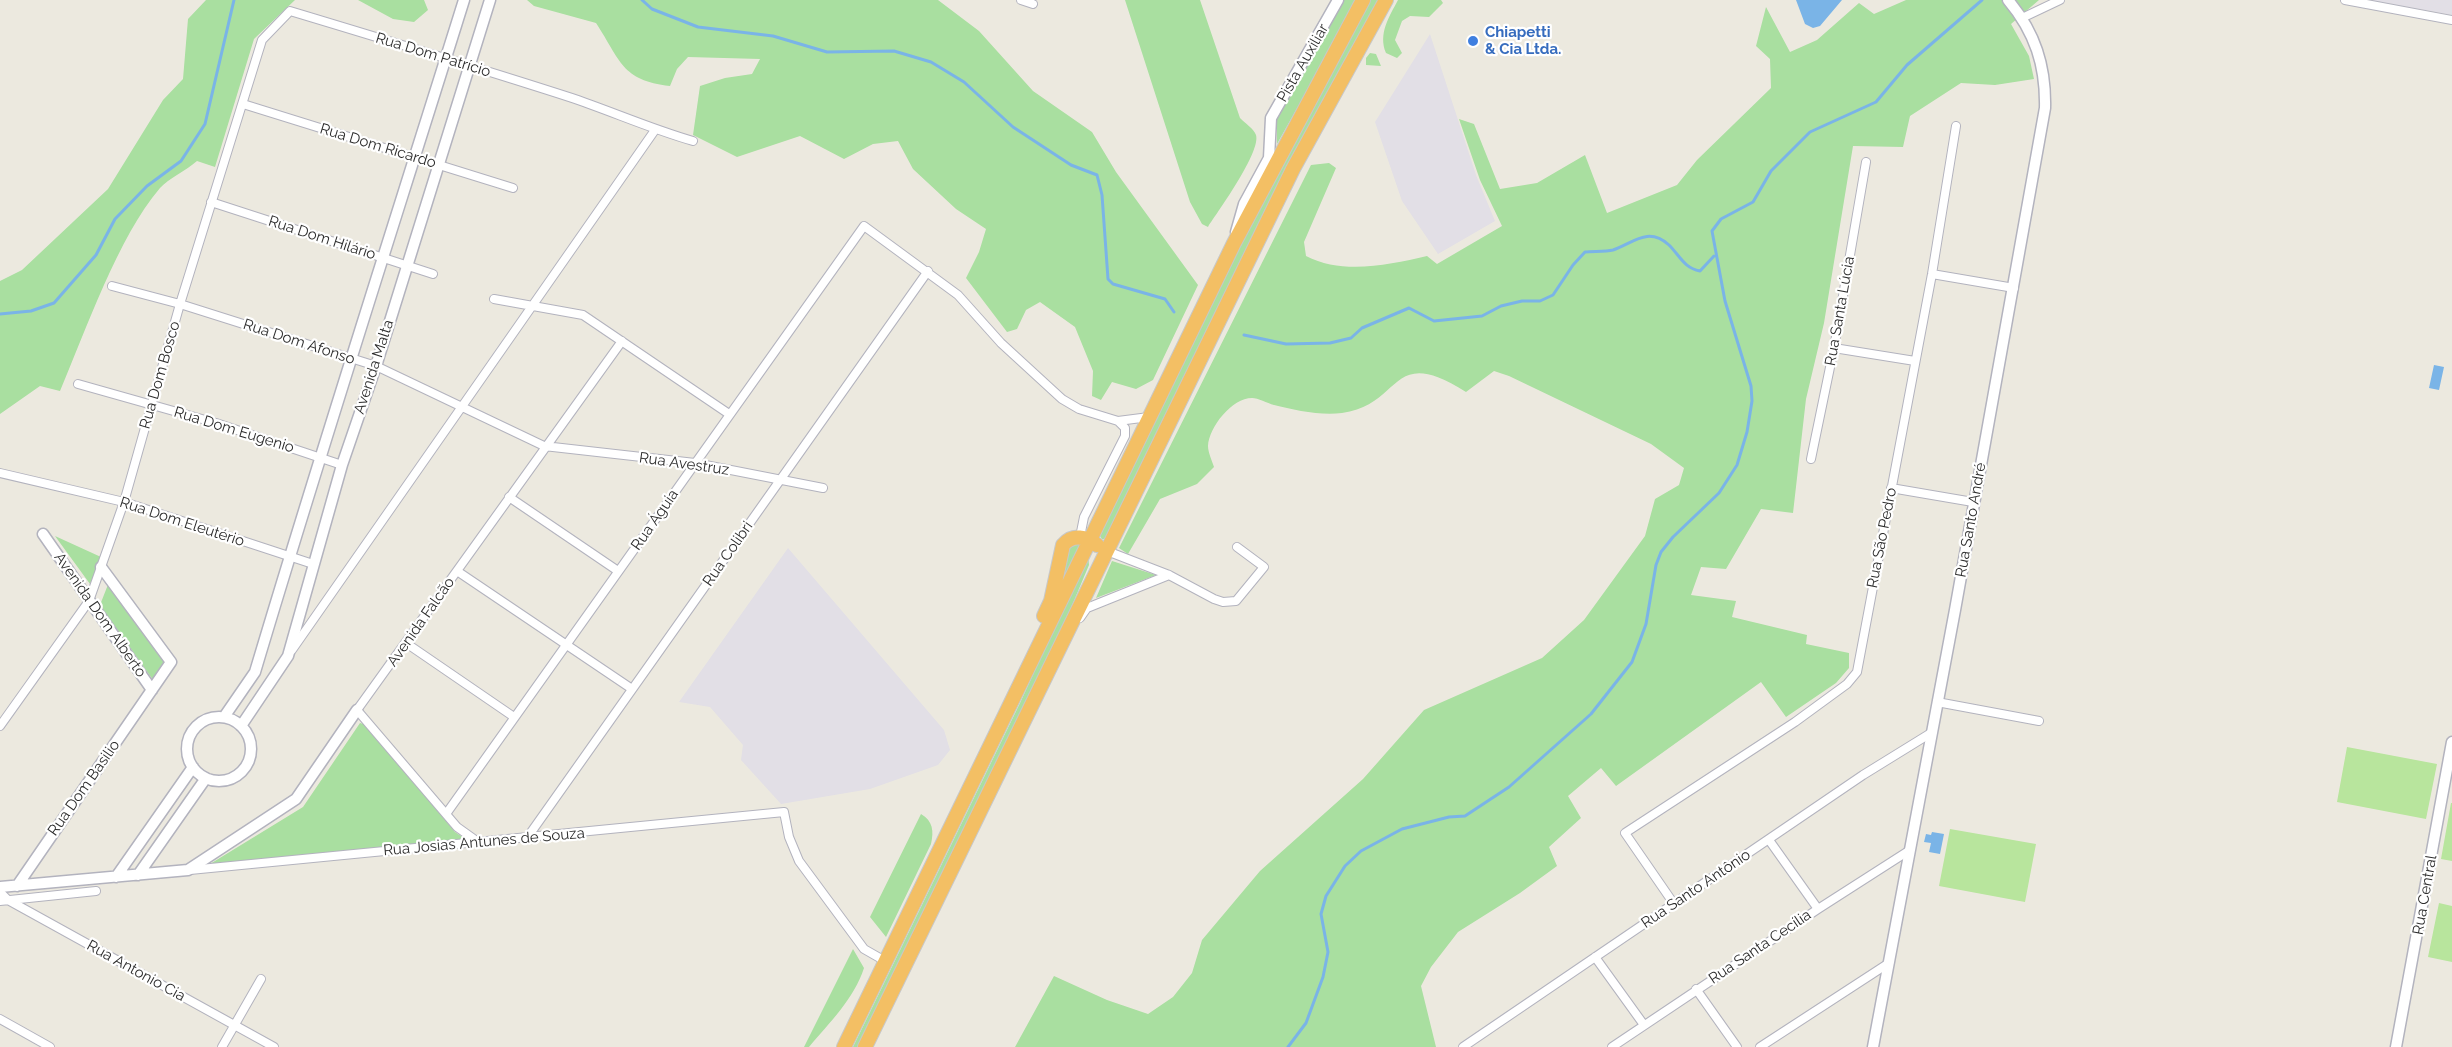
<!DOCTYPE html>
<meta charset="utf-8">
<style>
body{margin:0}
canvas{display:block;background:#ece9df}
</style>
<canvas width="2452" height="1047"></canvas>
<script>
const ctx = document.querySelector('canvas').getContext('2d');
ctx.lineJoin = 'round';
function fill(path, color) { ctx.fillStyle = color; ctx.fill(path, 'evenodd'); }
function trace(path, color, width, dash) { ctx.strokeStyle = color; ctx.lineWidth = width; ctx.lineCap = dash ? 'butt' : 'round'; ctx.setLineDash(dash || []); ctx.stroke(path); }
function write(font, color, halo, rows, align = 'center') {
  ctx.font = font + ' Raleway,sans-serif'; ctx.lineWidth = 4.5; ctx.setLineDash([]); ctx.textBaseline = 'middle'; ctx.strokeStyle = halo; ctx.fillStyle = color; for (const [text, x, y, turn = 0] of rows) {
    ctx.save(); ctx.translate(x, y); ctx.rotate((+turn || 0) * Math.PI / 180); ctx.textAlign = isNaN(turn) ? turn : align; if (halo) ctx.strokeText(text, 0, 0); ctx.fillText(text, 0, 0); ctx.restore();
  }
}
fill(new Path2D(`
 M2370 0H2452V15Z
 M1430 34 1476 175 1495 221 1438 254 1402 201 1375 122Z
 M788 548 944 730 950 750 938 765 870 789 781 804 741 760 743 745 710 707 679 702Z`), '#e2dfe6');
fill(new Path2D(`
 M206 0H295L254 39 215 167 197 161C186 171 169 178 160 188 118 237 86 330 60 391L40 386 0 414V281L22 270 108 189 163 100 183 79 188 19Z
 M358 0H424L428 10 414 22 393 19Z
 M527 0H938L979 31 1033 91 1092 132 1116 172 1198 285 1153 380 1136 389 1112 382 1101 400 1092 396 1093 371 1075 327 1040 302 1026 310 1017 329 1007 332 966 278 979 252 986 229 956 209 913 169 898 141 873 144 844 159 800 136 737 157 693 135 700 86 725 78 752 74 760 59 688 57 677 69 670 86C621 80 621 61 596 23L534 6Z
 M1125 0H1200L1240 118C1245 123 1254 129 1256 135 1261 152 1219 210 1208 227L1202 224 1190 202Z
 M1344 0H1358L1277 144V116Z
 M1370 0H1381L1106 539H1102L1100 536 1253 219Z
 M1398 0H1441L1443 3 1429 17 1410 16 1402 21 1395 40 1402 53 1397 58 1386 53C1378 34 1389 17 1398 0Z
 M1906 0H2039L2011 24 2029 56 2034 79 1995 85 1961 83 1910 116 1903 147 1853 146 1824 323 1806 399 1793 513 1761 509 1726 569 1701 567 1691 595 1736 601 1732 617 1807 635 1806 644 1849 653V668L1836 683 1786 717 1761 682 1616 786 1601 768 1568 796 1581 818 1549 847 1557 866 1520 893 1458 932 1431 967 1421 986 1436 1047H1015L1054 976 1107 1000 1148 1014 1173 997 1192 973 1202 940 1260 871 1363 779 1424 710 1542 658 1584 620 1645 536 1655 499 1679 485 1684 468 1651 444 1509 376 1494 371 1466 392C1389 343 1404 404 1342 413 1321 416 1294 410 1274 405 1267 403 1258 398 1252 398 1232 398 1209 427 1208 446 1208 452 1212 461 1214 467L1197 484 1160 499 1128 554 1119 548 1311 165 1329 163 1336 168 1304 242 1306 256C1343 275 1388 265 1427 256L1437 264 1502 226 1480 180 1459 119 1474 124 1500 189 1537 183 1585 155 1607 213 1677 185 1697 160 1771 88 1770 59 1756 46 1766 7 1790 52 1817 40 1859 3 1874 14Z
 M1370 53 1376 54 1381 66 1366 65V58Z
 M55 536 101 557 90 584Z
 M1082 542 1054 602 1069 545Z
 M1088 555 1089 565 1029 708 863 1047H853L1020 703Z
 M1112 561 1156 575 1096 598Z
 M109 582 167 661 153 680 100 605Z
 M360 723 367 725 455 832 467 840 210 864 303 807Z
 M921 814C933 821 934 831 931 844L886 937 870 917Z
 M853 949 864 968C854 999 829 1023 809 1047H804Z`), '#a9dfa0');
fill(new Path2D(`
 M2347 747 2437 764 2426 819 2337 802Z
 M2451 803H2452V861L2441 859Z
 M1950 829 2036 844 2025 902 1939 886Z
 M2439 903 2452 906V962L2428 957Z`), '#b8e59d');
fill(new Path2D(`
 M1796 0H1842L1820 26 1813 28 1805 24Z
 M2434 365 2444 367 2439 390 2429 388Z
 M1932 832 1944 834 1940 854 1929 852 1931 843 1924 842 1926 834 1931 835Z`), '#7ab4e7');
trace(new Path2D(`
 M642 0 652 9 698 27 773 36 827 52 894 51 931 62 964 82 1013 127 1071 165 1097 175 1102 195 1108 279 1113 284 1165 299 1174 312
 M0 314 31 311 54 303 96 255 115 219 147 186 181 161 205 124 234 0
 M1244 335 1286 344 1330 343 1351 338 1362 328 1409 308 1434 321 1482 316 1501 306 1522 301H1540L1553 295 1573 265 1585 252C1593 251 1605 252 1613 250 1633 243 1648 226 1669 245 1680 256 1684 268 1700 271L1714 256
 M1288 1047 1306 1023 1323 977 1328 952 1321 914 1326 896 1345 866 1361 851 1402 829 1449 817 1465 816 1509 787 1591 714 1632 662 1646 624 1656 565 1661 552 1673 537 1719 493 1737 465 1747 432 1752 401 1751 386 1725 301 1712 231 1721 219 1753 202 1771 171 1810 132 1876 102 1907 65 1982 0`), '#7ab4e7', 3);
const street = new Path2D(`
 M1021 0 1033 4
 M2345 0 2452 20
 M2022 18 2060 0
 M243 104 513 188
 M211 202 433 274
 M1932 274 2014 288
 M112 286 180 304 376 366 544 446 695 463 823 488
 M494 299 583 315 729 414
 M1834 348 1915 361
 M78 384 216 423 342 465
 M1118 421 1149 417
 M1811 459 1834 348 1866 162
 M0 473 124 502 313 564
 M1891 488 1973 502
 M509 497 618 571
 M1107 551 1169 575 1214 599 1223 602 1236 601 1264 567 1237 547
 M457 571 632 689
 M1080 618 1087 608 1169 575
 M406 643 514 717
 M292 650 655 130
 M1937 702 2039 721
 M0 726 89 601 124 502 180 304 262 40 290 11C383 39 476 67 569 97 611 111 651 129 693 141
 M446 814 864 226 958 295 1001 343 1062 399 1079 409 1118 421 1125 428V436L1084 517 1080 537
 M527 838 928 271
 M1769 840 1818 909
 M478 842 457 827 357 710 622 341
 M190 870 784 812 789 837 799 861 864 949 885 961
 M0 892 8 900 274 1047
 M0 901 96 891
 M1674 904 1625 833 1795 722 1847 684 1857 672 1932 274 1956 126
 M1595 957 1644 1025
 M1696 989 1737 1047
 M0 1019 50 1047
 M222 1047 261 979
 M1463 1047 1863 775 1931 733
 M1612 1047 1818 909 1910 850
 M1760 1047 1889 963`);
const secondary = new Path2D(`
 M1236 232 1244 204 1269 158 1271 118 1338 0
 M43 534 152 690
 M224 717 255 672C322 447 394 224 464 0
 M187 749a32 32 0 1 1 64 0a32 32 0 1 1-64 0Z
 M241 726 288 656 342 465 376 366 490 0
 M138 875 206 778
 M116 877 193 767
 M17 886 171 662 101 567
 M0 887 188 870 296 799 357 710
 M1873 1047 1955 610 2045 108C2046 66 2035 32 2008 0
 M2396 1047 2452 742`);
const highway = new Path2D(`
 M1044 616 1051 601 1063 545C1073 533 1086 537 1097 545
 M844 1047 1234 243 1363 0
 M865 1047 1293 169 1386 0`);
trace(street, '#b3b3be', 10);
trace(secondary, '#b3b3be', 13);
trace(highway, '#c8c8c8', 16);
trace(street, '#fff', 8);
trace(secondary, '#fff', 10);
trace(highway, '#f3bf64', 14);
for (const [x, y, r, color] of [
 [1473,41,6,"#3f7fe0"]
]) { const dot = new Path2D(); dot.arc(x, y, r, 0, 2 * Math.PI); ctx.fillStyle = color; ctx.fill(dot); trace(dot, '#fff', 2); }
write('bold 15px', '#366cbe', '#fff', [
 ["Chiapetti",1485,32],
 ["& Cia Ltda.",1485,49]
], 'left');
write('15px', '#2c2c2c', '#fff', [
 ["Rua Dom Patrício",433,55,17],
 ["Pista Auxiliar",1303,63,-60],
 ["Rua Dom Ricardo",378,146,17],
 ["Rua Dom Hilário",322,238,18],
 ["Rua Santa Lúcia",1840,311,-80],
 ["Rua Dom Afonso",299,342,18],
 ["Avenida Malta",374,367,-72],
 ["Rua Dom Bosco",160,375,-74],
 ["Rua Dom Eugenio",234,430,17],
 ["Rua Avestruz",684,464,8],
 ["Rua Águia",655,520,-55],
 ["Rua Santo André",1971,520,-80],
 ["Rua Dom Eleutério",182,522,18],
 ["Rua São Pedro",1882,538,-79],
 ["Rua Colibri",728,554,-55],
 ["Avenida Dom Alberto",100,615,55],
 ["Avenida Falcão",421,622,-55],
 ["Rua Dom Basilio",84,788,-55],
 ["Rua Josias Antunes de Souza",484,842,-5],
 ["Rua Santo Antônio",1696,889,-34],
 ["Rua Central",2425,895,-80],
 ["Rua Santa Cecília",1760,947,-34],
 ["Rua Antonio Cia",136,971,29]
]);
</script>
